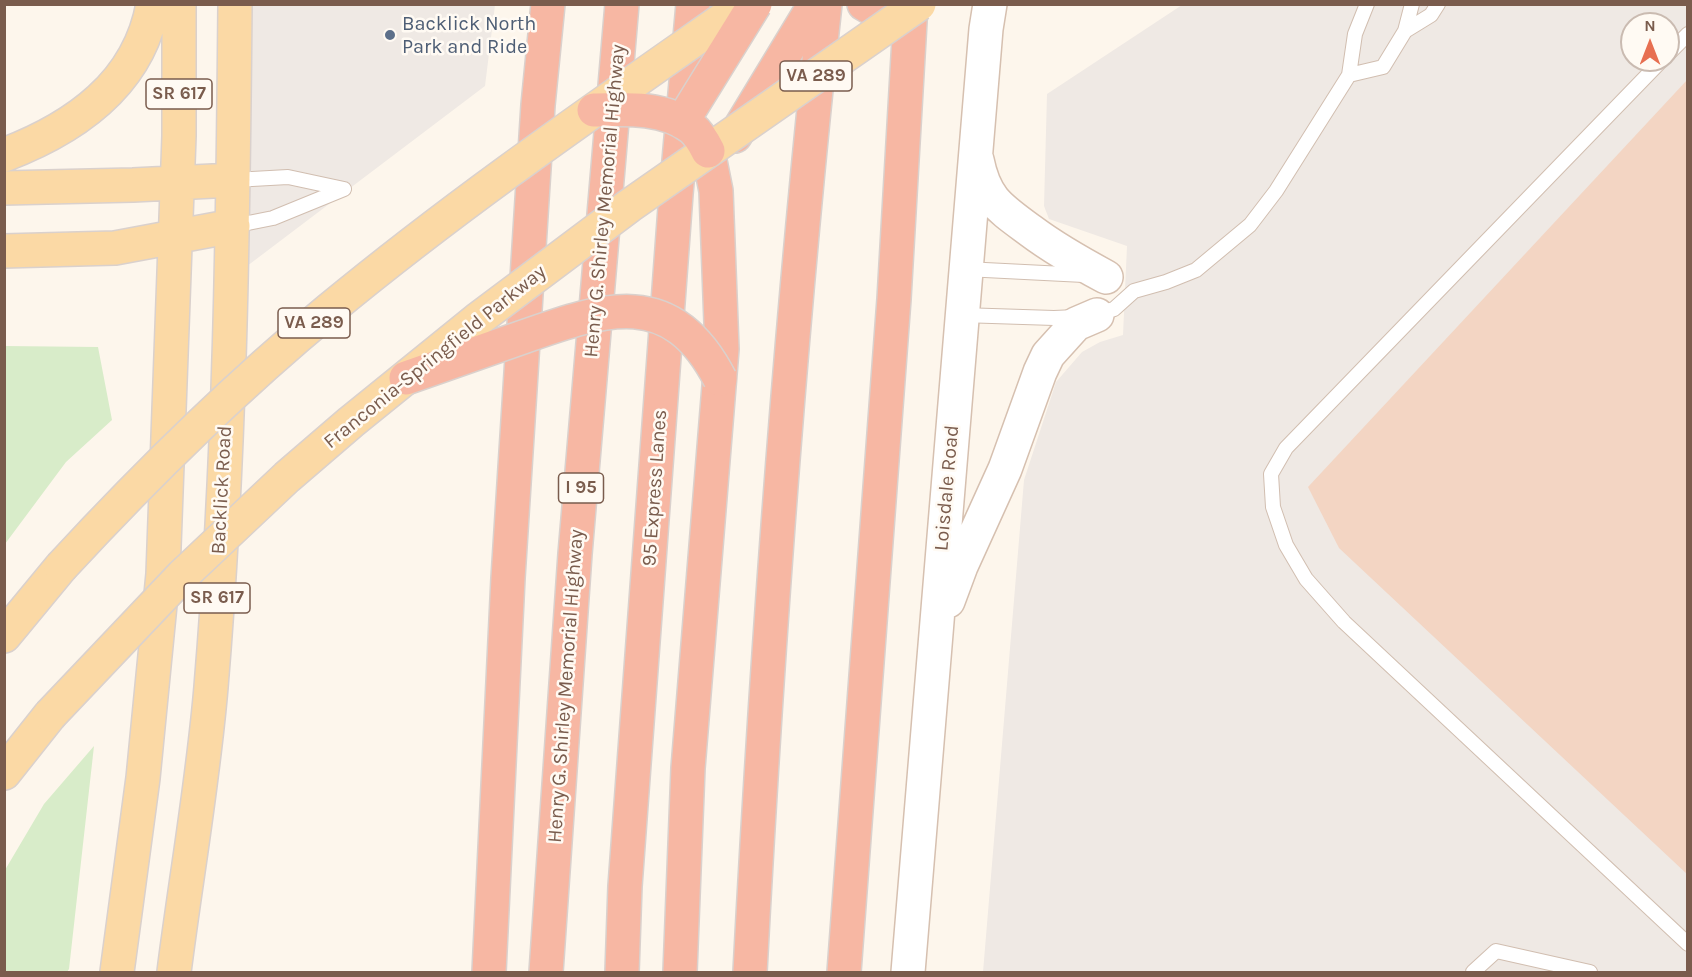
<!DOCTYPE html>
<style>
body{margin:0}
#map{position:relative;width:1692px;height:977px;overflow:hidden;background:#fdf6ec;font-family:Karla,sans-serif}
canvas{display:block}
.frame{position:absolute;inset:0;border:6px solid #7a5c4d;pointer-events:none}
.north{position:absolute;left:1620px;top:12px;width:60px;height:60px;box-sizing:border-box;background:#fffaf3;border:2px solid #cabbb1;border-radius:50%;rotate:0deg;font-size:16px;font-weight:700;line-height:24px;text-align:center;color:#7a5c4d}
.north::after{content:'';display:block;margin:auto;width:21px;height:27px;background:#e76f51;clip-path:polygon(50% 0,100% 100%,50% 72%,0 100%)}
</style>
<div id="map">
<canvas width="1692" height="977"></canvas>
<div class="frame"></div>
<div class="north">N</div>
</div>
<script>
const ctx = document.querySelector('canvas').getContext('2d');
ctx.lineJoin = 'round';
function fill(path, color) { ctx.fillStyle = color; ctx.fill(path, 'evenodd'); }
function trace(path, color, width, dash) { ctx.strokeStyle = color; ctx.lineWidth = width; ctx.lineCap = dash ? 'butt' : 'round'; ctx.setLineDash(dash || []); ctx.stroke(path); }
function write(font, color, halo, rows, align = 'center') {
  ctx.font = font + ' Karla,sans-serif'; ctx.lineWidth = 5; ctx.setLineDash([]); ctx.textBaseline = 'middle'; ctx.strokeStyle = halo; ctx.fillStyle = color; for (const [text, x, y, turn = 0] of rows) {
    ctx.save(); ctx.translate(x, y); ctx.rotate((+turn || 0) * Math.PI / 180); ctx.textAlign = isNaN(turn) ? turn : align; if (halo) ctx.strokeText(text, 0, 0); ctx.fillText(text, 0, 0); ctx.restore();
  }
}
fill(new Path2D(`
 M230 5H495L485 86 226 282Z
 M1182 5H1687V972H983L1024 480 1056 382 1082 352 1100 342 1123 335 1127 246 1049 219 1044 206 1047 94ZM1632 24H1668V60H1632Z`), '#efe9e4');
fill(new Path2D(`
 M5 346 98 347 112 420 66 462 5 544Z
 M94 746 69 969 67 972H5V870L44 804Z`), '#d8ecc9');
fill(new Path2D(`
 M1688 79V875L1339 548 1308 487Z`), '#f3d5c3');
const lane = new Path2D(`
 M1405 31 1431 15 1438 4
 M1668 54 1688 34
 M1662 60 1286 448 1271 474 1273 507 1286 545 1306 579 1344 622 1688 944
 M1349 75 1383 67 1405 31 1412 4
 M234 180 288 177 344 189
 M233 226 273 218 344 189
 M965 269 1084 275
 M961 315 1054 318 1076 317
 M1095 315 1114 309 1134 291 1166 282 1196 270 1250 225 1276 191 1349 75 1355 34 1367 4
 M1473 972 1496 951 1590 972`);
const secondary = new Path2D(`
 M977 160C985 200 1000 208 1031 231 1055 249 1080 263 1106 277
 M948 601 961 566 1005 469 1040 372 1048 355 1076 324 1097 315
 M908 972 986 29 990 4`);
const primary = new Path2D(`
 M4 155C75 128 139 84 153 4
 M4 188 133 185 233 180
 M4 251 115 248 233 226
 M4 636 61 567
 M4 773 50 715
 M117 972 143 778 163 574 179 136V4
 M174 972C186 877 203 783 211 687 230 460 233 232 235 4`);
const highway = new Path2D(`
 M864 4 895 22
 M735 136 815 4
 M489 972 508 578 538 105 548 4
 M546 972 575 554 622 4
 M622 972 625 886 676 194 693 4
 M680 972 688 768 722 349 716 191 708 151
 M750 972C767 649 790 326 825 4
 M844 972 894 299 911 4`);
trace(lane, '#d1beb0', 16);
trace(secondary, '#d6c0b0', 36);
trace(primary, '#dad1cd', 36);
trace(highway, '#dad1cd', 36);
trace(lane, '#fff', 14);
trace(secondary, '#fff', 33);
trace(primary, '#fbd9a5', 33);
trace(highway, '#f7b7a3', 33);
const primaryBridge = new Path2D(`
 M61 567C146 475 232 390 329 310 462 200 604 103 745 4
 M50 715 183 575 287 477 351 422 477 320 629 206 919 4`);
const highwayBridge = new Path2D(`
 M594 110C626 109 665 107 692 128 699 134 704 143 708 151
 M682 122 755 4
 M406 378C445 364 484 351 523 337 605 308 672 285 720 379`);
trace(primaryBridge, '#dad1cd', 36, []);
trace(highwayBridge, '#dad1cd', 36, []);
trace(primaryBridge, '#fbd9a5', 33);
trace(highwayBridge, '#f7b7a3', 33);
for (const [x, y, r, color] of [
 [390,35,6,"#5c6f8a"]
]) { const dot = new Path2D(); dot.arc(x, y, r, 0, 2 * Math.PI); ctx.fillStyle = color; ctx.fill(dot); trace(dot, '#fffaf3', 2); }
for (const [x, y, w] of [
 [816,76,72],
 [179,94,66],
 [314,323,72],
 [581,488,45],
 [217,598,66]
]) { const box = new Path2D(); box.roundRect(x - w / 2, y - 15, w, 30, 4.5); ctx.fillStyle = '#fffaf3'; ctx.fill(box); trace(box, '#7a5c4d', 1.5); }
write('bold 18px', '#7a5c4d', null, [
 ["VA 289",816,76],
 ["SR 617",179,94],
 ["VA 289",314,323],
 ["I 95",581,488],
 ["SR 617",217,598]
]);
write('20px', '#4e5e75', '#fffaf3', [
 ["Backlick North",402,24],
 ["Park and Ride",402,47]
], 'left');
write('20px', '#7a5c4d', '#fffaf3', [
 ["Henry G. Shirley Memorial Highway",605,201,-85],
 ["Franconia-Springfield Parkway",435,357,-39],
 ["95 Express Lanes",655,488,-86],
 ["Loisdale Road",947,488,-85],
 ["Backlick Road",222,490,-87],
 ["Henry G. Shirley Memorial Highway",566,686,-86]
]);
</script>
